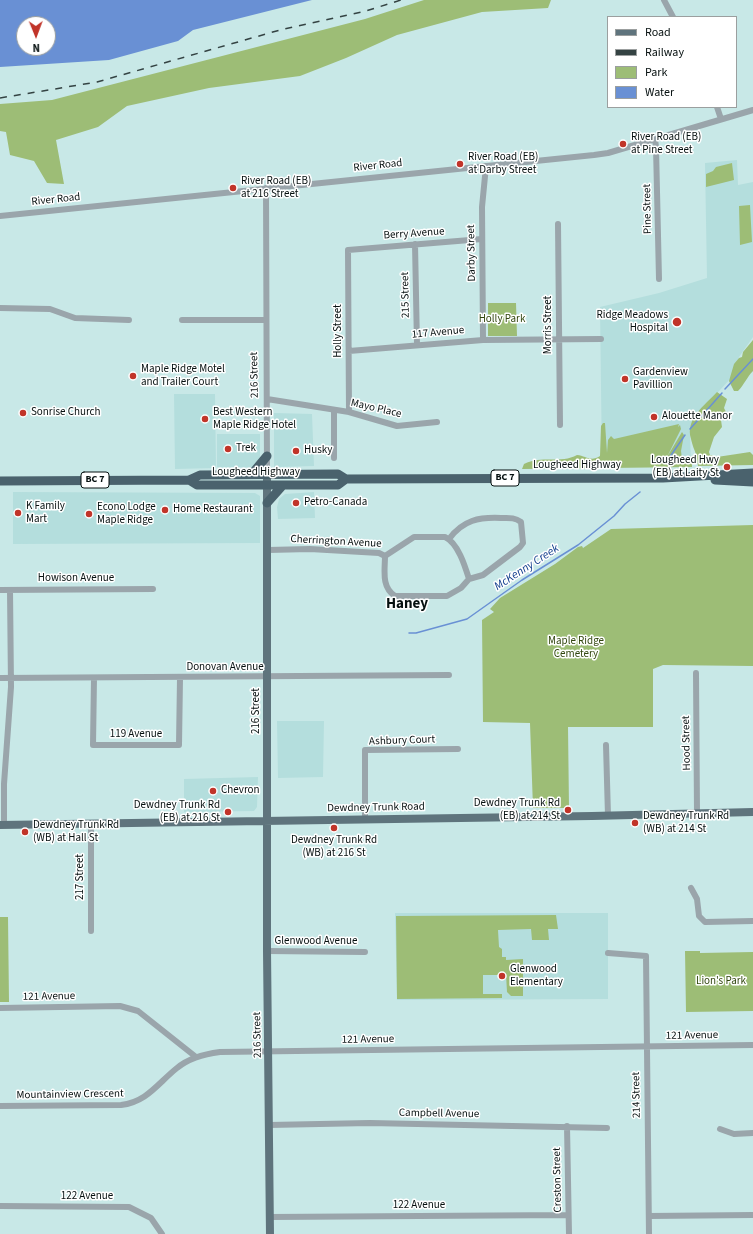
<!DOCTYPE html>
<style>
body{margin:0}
#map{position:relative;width:753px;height:1234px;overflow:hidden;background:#c8e8e7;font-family:"Source Sans 3",sans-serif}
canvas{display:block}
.legend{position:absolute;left:607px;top:16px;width:130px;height:92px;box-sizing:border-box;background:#fff;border:1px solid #9b9f9f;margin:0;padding:5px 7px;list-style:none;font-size:12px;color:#061010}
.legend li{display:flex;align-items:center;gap:8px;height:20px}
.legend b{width:20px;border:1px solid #9b9f9f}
.north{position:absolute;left:16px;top:16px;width:40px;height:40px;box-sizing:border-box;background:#fff;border:1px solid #9b9f9f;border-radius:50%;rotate:179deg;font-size:11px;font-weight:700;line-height:16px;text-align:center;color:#061010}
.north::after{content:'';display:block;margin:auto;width:14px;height:18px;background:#c13429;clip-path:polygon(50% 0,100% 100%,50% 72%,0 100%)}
</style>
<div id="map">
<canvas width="753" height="1234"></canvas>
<ul class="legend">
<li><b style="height:5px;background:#5f747d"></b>Road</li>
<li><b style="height:5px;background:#344343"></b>Railway</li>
<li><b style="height:11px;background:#9dbd76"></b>Park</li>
<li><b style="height:11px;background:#6990d4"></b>Water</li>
</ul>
<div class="north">N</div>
</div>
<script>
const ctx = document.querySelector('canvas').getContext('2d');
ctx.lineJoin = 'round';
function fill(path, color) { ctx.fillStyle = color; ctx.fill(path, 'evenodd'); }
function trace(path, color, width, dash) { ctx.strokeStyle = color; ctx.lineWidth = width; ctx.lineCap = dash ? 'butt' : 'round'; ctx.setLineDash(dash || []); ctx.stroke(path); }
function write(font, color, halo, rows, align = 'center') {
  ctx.font = font + ' "Source Sans 3",sans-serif'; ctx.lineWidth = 3; ctx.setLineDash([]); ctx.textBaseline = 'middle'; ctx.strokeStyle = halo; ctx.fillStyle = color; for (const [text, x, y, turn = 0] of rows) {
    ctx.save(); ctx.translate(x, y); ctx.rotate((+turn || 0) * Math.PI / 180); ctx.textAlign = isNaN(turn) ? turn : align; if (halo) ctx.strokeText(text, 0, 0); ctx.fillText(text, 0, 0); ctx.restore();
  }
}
fill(new Path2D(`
 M737 160 738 185 753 182V337L739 357 732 377 708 403 690 434 691 465H602L600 307 659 293 707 278 705 163Z
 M174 394H215L216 468 175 469Z
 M274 413 312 414 314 466 274 467Z
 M217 434H260V459L253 467H217Z
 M13 492 255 493 260 496V543L13 544Z
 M314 492 315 518 278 519 277 507 279 499 285 494Z
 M277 721H324L323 777 278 778Z
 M258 777 257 807 254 811 184 812V779Z
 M395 913H608V999L397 1000Z`), '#b4dedd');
fill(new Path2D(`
 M424 0H551L548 8 482 12 397 35 346 58 300 76 209 88 127 106 98 127 56 140 64 184 47 183 34 161 10 155 6 132 0 131V104L52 100 365 19Z
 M732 163 734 180 706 187V174L713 171 716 167Z
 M750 205 752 242 740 245 739 206Z
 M488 303H516L517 336H488Z
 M753 340V371C747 377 744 385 738 391H734L729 381 734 364 739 358 742 357 743 352Z
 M717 392 727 399 724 408 726 412 721 420 722 427 714 437 709 452 710 455 717 457 750 452 753 455V465L698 466C697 452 694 452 691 439 685 419 705 405 717 392Z
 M603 423H605L607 453 608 440 611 436 614 439 679 424 678 427 680 425 681 429 667 457 682 432 684 435 681 451 682 459H692V467L522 469 524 464C541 455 561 464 577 455 586 456 591 462 600 456L601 426Z
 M753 525V666L663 665 653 669V727H568L569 808H533L530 723 483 722 482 620 494 612 490 609 500 598 555 564 578 547 582 546 583 548 611 529Z
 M556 915 558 929H548L549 940H532L531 929 498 930 499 947 502 949V957H506V960L523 959V996H511L507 992 506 974V975H483V994H502V998L397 999 396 916Z
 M0 917H8L9 1002H0Z
 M685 951H700V953L753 952V1011L686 1012Z`), '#9dbd76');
fill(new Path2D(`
 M0 0H312L193 30 178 41 109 60 0 67ZM24 24H48V48H24Z`), '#6990d4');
trace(new Path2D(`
 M725 389 753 359
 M690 429 722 393
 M667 461 685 435
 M409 633H416L467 619 522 580 578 545 614 516 625 504 640 492`), '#6990d4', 1.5);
trace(new Path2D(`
 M664 0 673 17
 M717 107 721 119
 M655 139 656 147 659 279
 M266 188 267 474
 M0 216 594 155 608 153 753 110
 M558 224 560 425
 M415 244 417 345
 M0 308 50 309 75 318 129 320
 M182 320H266
 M483 340 482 207 486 166
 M349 351 483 340 601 339
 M267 399 349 412 397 426 437 422
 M334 410V458
 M349 412 348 250 482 239
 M449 539C463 520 479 517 501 518 509 518 514 517 521 522L523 543 520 547 483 575 469 579
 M268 550 310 549 379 553 385 556 414 537H445C458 543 465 566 469 579
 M385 556C385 570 381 587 395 596H447L461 588 469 579
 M0 590 153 589
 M696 673 697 813
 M0 678 449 675
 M94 678 93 745H179L180 678
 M606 745 608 816
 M365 819V750L458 749
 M4 825V784L11 687 10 590
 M691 888 697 899 699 916 705 922 753 921
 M91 931V823
 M267 951 365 952
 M608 953 646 956 649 1234
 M0 1008 120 1006 138 1011 196 1057
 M0 1106 121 1105C147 1102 158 1083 177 1068 189 1058 204 1054 220 1052L753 1045
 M269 1125 370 1123 607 1128
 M567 1126 569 1234
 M720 1129 734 1134 753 1133
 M0 1206 129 1207 151 1218 162 1234
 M649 1216 753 1215
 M270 1217 568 1215`), '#9aa5ab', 6);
trace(new Path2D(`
 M267 474V951L270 1234
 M0 825 592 816 753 812`), '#5f747d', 8);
trace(new Path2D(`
 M252 474 267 456
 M189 480 197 485H338L346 479
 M715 480 753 482
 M0 481 189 480 200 475 338 474 346 479 663 478 753 473
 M267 503 283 485`), '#4a626d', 9);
trace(new Path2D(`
 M0 98 97 82 280 30 366 11 401 0`), '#344343', 1.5, [7, 7]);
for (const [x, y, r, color] of [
 [623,144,4,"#c13429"],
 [460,164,4,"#c13429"],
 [233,188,4,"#c13429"],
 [677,322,5,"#c13429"],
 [133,376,4,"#c13429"],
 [625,379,4,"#c13429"],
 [23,413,4,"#c13429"],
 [654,417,4,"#c13429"],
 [205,419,4,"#c13429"],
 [228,449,4,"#c13429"],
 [296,451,4,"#c13429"],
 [727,467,4,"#c13429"],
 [296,503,4,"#c13429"],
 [165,510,4,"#c13429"],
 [18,513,4,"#c13429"],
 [89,514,4,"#c13429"],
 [213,791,4,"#c13429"],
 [568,810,4,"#c13429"],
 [228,812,4,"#c13429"],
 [635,823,4,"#c13429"],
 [334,828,4,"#c13429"],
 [25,832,4,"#c13429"],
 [502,976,4,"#c13429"]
]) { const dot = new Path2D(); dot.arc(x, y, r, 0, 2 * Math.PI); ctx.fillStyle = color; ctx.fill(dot); trace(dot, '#fff', 1.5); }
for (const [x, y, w] of [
 [505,478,28],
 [95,480,28]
]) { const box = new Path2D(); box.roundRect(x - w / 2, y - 8, w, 16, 3); ctx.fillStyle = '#fff'; ctx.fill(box); trace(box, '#061010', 1); }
write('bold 10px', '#061010', null, [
 ["BC 7",505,478],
 ["BC 7",95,480]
]);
write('11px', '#061010', '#fff', [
 ["River Road (EB)",631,138],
 ["at Pine Street",631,151],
 ["River Road (EB)",468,158],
 ["at Darby Street",468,171],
 ["River Road (EB)",241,182],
 ["at 216 Street",241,195],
 ["Ridge Meadows",668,316,"right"],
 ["Hospital",668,329,"right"],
 ["Maple Ridge Motel",141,370],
 ["and Trailer Court",141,383],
 ["Gardenview",633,373],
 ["Pavillion",633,386],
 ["Sonrise Church",31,413],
 ["Best Western",213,413],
 ["Maple Ridge Hotel",213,426],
 ["Alouette Manor",662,417],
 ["Trek",236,449],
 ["Husky",304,451],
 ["Lougheed Hwy",719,461,"right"],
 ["(EB) at Laity St",719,474,"right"],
 ["Petro-Canada",304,503],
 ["K Family",26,507],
 ["Mart",26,520],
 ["Econo Lodge",97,508],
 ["Maple Ridge",97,521],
 ["Home Restaurant",173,510],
 ["Chevron",221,791],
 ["Dewdney Trunk Rd",560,804,"right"],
 ["(EB) at 214 St",560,817,"right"],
 ["Dewdney Trunk Rd",220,806,"right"],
 ["(EB) at 216 St",220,819,"right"],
 ["Dewdney Trunk Rd",643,817],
 ["(WB) at 214 St",643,830],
 ["Dewdney Trunk Rd",33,826],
 ["(WB) at Hall St",33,839],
 ["Dewdney Trunk Rd",334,841,"center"],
 ["(WB) at 216 St",334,854,"center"],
 ["Glenwood",510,970],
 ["Elementary",510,983]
], 'left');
write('11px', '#061010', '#fff', [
 ["River Road",378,166,-6],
 ["River Road",56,200,-6],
 ["Pine Street",648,209,-91],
 ["Berry Avenue",414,234,-4],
 ["Darby Street",472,253,-91],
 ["215 Street",406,295,-91],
 ["Morris Street",549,325,-90],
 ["Holly Street",339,331,-90],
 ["117 Avenue",438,333,-5],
 ["216 Street",255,375,-91],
 ["Mayo Place",376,409,13],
 ["Lougheed Highway",577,466],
 ["Lougheed Highway",256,473],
 ["Cherrington Avenue",336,542,3],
 ["Howison Avenue",76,579],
 ["Donovan Avenue",225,668],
 ["216 Street",257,711,-90],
 ["119 Avenue",136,735],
 ["Ashbury Court",402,741,-2],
 ["Hood Street",687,743,-91],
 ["Dewdney Trunk Road",376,808,-1],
 ["217 Street",81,877,-90],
 ["Glenwood Avenue",316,942],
 ["121 Avenue",49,997,-1],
 ["216 Street",258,1035,-91],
 ["121 Avenue",692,1036,-1],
 ["121 Avenue",368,1040,-1],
 ["Mountainview Crescent",70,1095,-1],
 ["214 Street",637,1095,-91],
 ["Campbell Avenue",439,1114,1],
 ["Creston Street",558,1180,-91],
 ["122 Avenue",87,1197],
 ["122 Avenue",419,1206]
]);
write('11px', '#32470f', '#fff', [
 ["Holly Park",502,320],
 ["Maple Ridge",576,642],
 ["Cemetery",576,655],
 ["Lion's Park",721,982]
]);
write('italic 12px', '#103c8c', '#fff', [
 ["McKenny Creek",527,568,-33]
]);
write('bold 15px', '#061010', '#fff', [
 ["Haney",407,605]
]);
</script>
